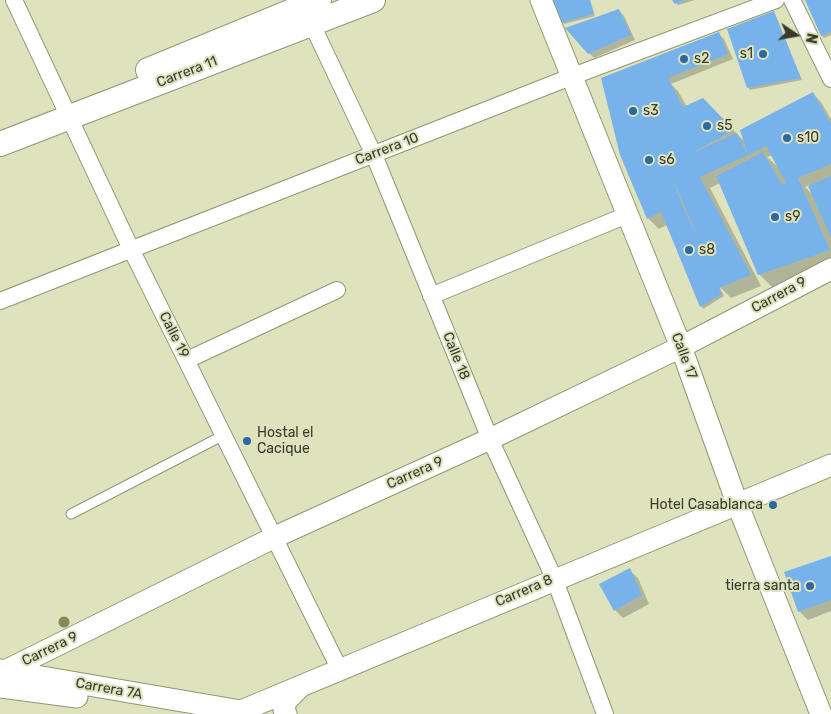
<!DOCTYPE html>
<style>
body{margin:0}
#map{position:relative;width:831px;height:714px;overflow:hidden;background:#dee3be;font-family:Rubik,sans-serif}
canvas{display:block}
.north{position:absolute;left:771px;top:10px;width:50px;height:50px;-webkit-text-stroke:4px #dee3be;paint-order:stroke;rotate:102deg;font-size:14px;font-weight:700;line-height:20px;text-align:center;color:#393b2d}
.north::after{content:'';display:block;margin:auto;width:18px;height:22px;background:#393b2d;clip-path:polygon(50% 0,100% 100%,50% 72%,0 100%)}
</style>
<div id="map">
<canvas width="831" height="714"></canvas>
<div class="north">N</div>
</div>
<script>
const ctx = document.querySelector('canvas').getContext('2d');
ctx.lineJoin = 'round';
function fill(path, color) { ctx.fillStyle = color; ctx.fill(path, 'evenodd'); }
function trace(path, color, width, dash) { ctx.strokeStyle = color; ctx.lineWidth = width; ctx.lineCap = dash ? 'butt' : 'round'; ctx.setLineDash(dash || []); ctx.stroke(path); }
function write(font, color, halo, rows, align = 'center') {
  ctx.font = font + ' Rubik,sans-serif'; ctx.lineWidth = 4; ctx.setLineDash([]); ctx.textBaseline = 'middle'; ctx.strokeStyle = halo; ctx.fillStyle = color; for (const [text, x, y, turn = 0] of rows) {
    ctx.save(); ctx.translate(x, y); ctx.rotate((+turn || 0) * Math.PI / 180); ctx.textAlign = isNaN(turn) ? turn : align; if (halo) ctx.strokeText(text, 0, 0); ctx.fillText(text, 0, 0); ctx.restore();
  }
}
fill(new Path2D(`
 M552 0H590L595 16 564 24Z
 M674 0H695L678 5Z
 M806 0H831V35L824 38 822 36Z
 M618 10 624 16 635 40 594 58 589 53Z
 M773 12 802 80 750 90 748 87Z
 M719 34 724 39 733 59 671 84 678 91 687 107 703 99 745 142 813 94 821 102 831 119V270L775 290 759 274 720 183 710 188 761 286 731 298 719 286 724 296 703 309 667 225 659 229 648 218 603 78ZM772 155 779 168 767 157ZM809 185 814 196 805 187Z
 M831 557V611L808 620 799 611Z
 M629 570 638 578 649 604 623 618 615 610Z`), '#0003');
fill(new Path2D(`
 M551 0H590L594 14 561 23Z
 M672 0H685L675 4Z
 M805 0H831V32L821 36Z
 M619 9 631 35 588 54 565 28Z
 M774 11 801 78 747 88 727 29Z
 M719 32 728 54 668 78 683 107 703 98 734 130 692 153 737 133 748 155 740 130 813 92 831 124V164L798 178 830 250 758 275 716 176 763 152 782 185 786 183 766 146 748 155 700 177 751 275 719 288 722 294 700 307 661 212 647 219 620 155 601 78ZM674 181 699 241 681 202Z
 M831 176V238L808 186Z
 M831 556V600L798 612 784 572Z
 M630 568 642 595 614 611 599 584Z`), '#78b2ea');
const service = new Path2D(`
 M71 514 224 435`);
const minor = new Path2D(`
 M14 0 131 249 339 668
 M792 0 831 79
 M308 16 374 155 490 439 554 578 605 714
 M431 296 627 215
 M0 301 573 76 776 0
 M187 360 337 290`);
const tertiary = new Path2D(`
 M541 0 681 347 737 503 821 714
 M1 670 241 711 831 465
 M0 677 5 671 275 537 490 439 681 347 831 269
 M0 687 77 697
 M286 714 284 710 286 701 300 687`);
const secondary = new Path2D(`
 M148 70 319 0
 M0 144 373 0`);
trace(service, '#919673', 11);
trace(minor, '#919673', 18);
trace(tertiary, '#919673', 23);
trace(secondary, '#919673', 26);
trace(service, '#fff', 9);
trace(minor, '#fff', 16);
trace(tertiary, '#fff', 21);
trace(secondary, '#fff', 24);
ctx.fillStyle = '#858a57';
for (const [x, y] of [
 [64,622]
]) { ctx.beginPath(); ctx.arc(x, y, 5.5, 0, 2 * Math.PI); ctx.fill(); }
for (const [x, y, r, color] of [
 [763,54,5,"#2b69a0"],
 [684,59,5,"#2b69a0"],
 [633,111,5,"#2b69a0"],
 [707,126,5,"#2b69a0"],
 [787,138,5,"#2b69a0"],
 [649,160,5,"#2b69a0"],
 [775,217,5,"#2b69a0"],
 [689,250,5,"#2b69a0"],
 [247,441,5,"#2b69a0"],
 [773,505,5,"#2b69a0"],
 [810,586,5,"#2b69a0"]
]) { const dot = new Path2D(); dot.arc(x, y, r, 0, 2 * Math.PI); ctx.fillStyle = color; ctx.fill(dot); trace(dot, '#dee3be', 2); }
write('14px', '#393b2d', '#dee3be', [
 ["s1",753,54,"right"],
 ["s2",694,59],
 ["s3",643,111],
 ["s5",717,126],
 ["s10",797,138],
 ["s6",659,160],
 ["s9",785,217],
 ["s8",699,250],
 ["Hostal el",257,433],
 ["Cacique",257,449],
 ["Hotel Casablanca",763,505,"right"],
 ["tierra santa",800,586,"right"]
], 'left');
write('14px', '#393b2d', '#dee3be', [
 ["Carrera 11",187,72,-21],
 ["Carrera 10",387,149,-21],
 ["Carrera 9",779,295,-28],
 ["Calle 19",174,335,63],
 ["Calle 18",456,356,68],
 ["Calle 17",684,356,69],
 ["Carrera 9",415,473,-24],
 ["Carrera 8",524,591,-23],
 ["Carrera 9",50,649,-26],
 ["Carrera 7A",109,689,10]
]);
</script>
